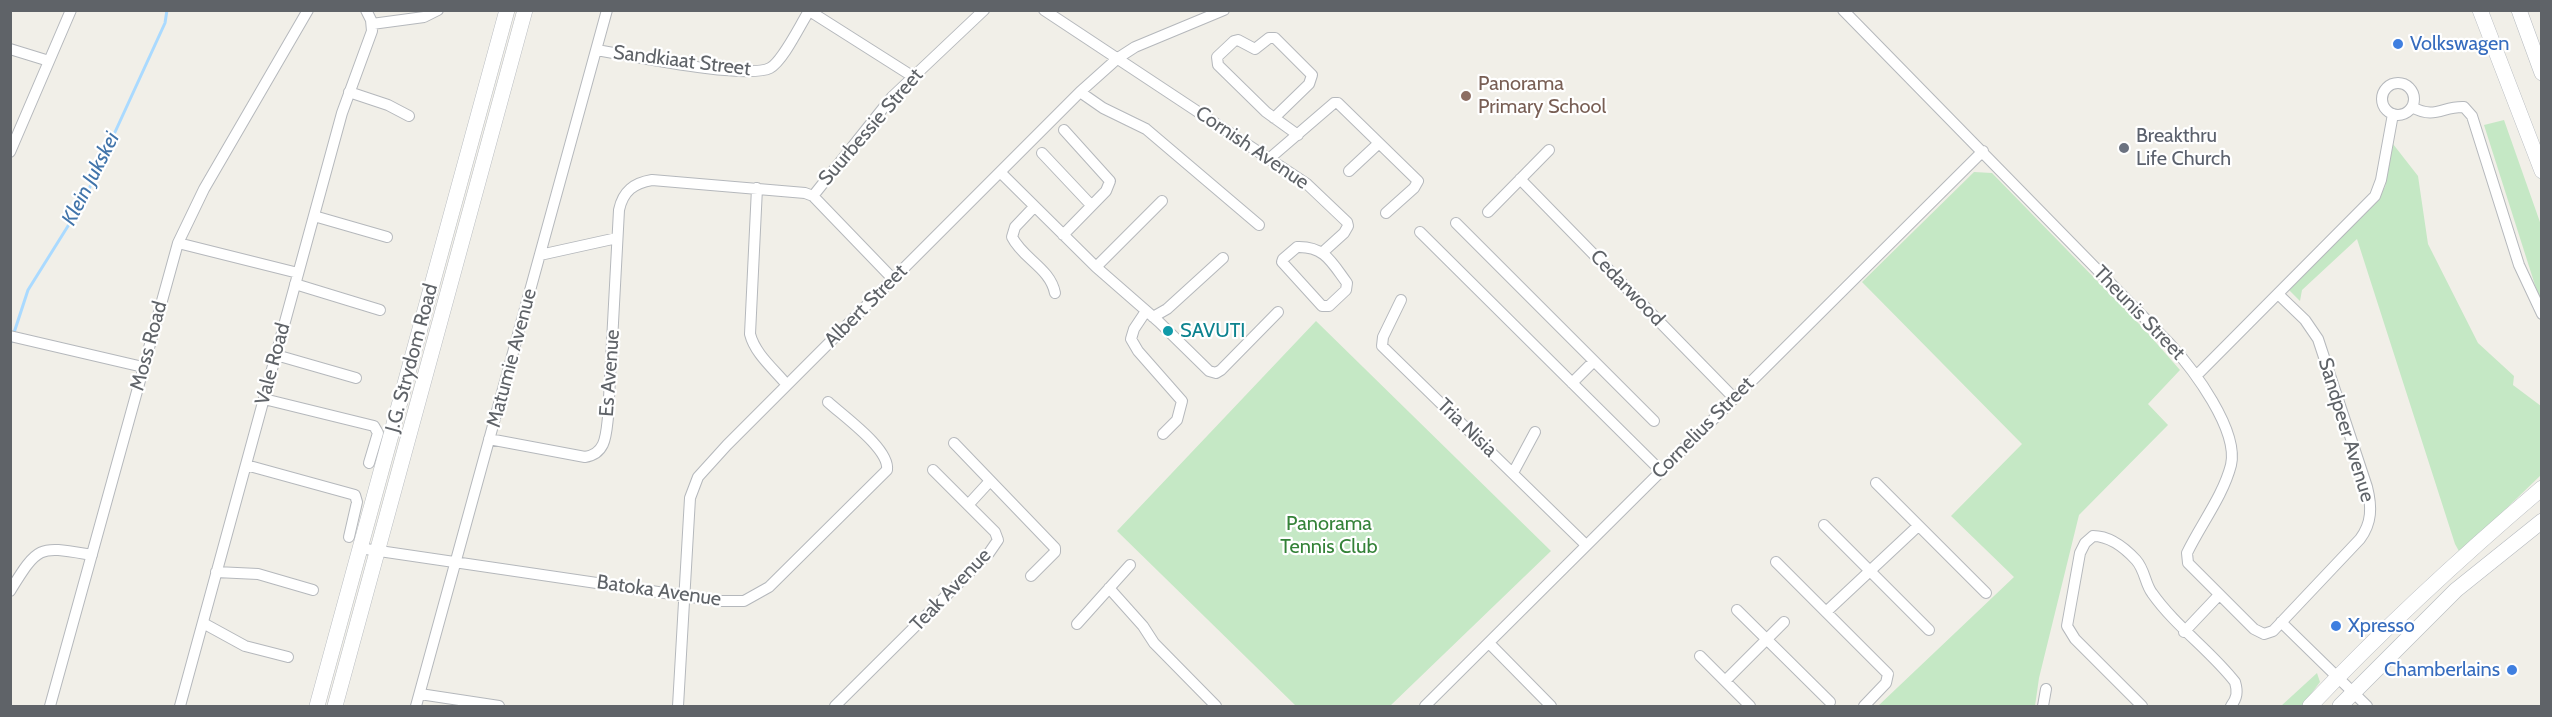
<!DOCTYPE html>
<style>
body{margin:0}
#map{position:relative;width:2552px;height:717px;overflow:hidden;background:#f1efe8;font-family:Cabin,sans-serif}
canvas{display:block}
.frame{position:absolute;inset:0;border:12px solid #5f6368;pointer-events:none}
</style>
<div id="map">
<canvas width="2552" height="717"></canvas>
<div class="frame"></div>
</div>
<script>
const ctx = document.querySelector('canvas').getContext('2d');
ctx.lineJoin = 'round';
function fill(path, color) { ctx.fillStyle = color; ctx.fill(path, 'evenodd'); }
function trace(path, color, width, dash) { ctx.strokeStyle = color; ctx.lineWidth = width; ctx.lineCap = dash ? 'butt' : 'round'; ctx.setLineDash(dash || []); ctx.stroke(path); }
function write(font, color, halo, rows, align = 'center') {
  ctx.font = font + ' Cabin,sans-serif'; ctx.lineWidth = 4.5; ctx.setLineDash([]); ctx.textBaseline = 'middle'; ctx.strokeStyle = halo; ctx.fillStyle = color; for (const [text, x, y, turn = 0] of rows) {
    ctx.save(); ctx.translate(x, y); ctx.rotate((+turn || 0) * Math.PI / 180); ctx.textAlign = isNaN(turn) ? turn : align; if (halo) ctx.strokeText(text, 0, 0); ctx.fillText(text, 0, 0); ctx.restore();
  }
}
fill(new Path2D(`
 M2504 120 2541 225V304L2484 125Z
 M2393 144 2418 176 2428 244 2478 343 2514 376 2513 385 2541 406V475L2460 553 2455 544 2357 239 2302 290 2300 301 2289 290 2370 209 2385 187Z
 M1974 172 1992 173 2144 329 2180 370 2148 404 2168 425 2079 515 2039 678 2035 706H1878L2014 577 1951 516 2022 444 1862 282Z
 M1316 321 1551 551 1390 706H1296L1117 531Z
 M2317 673 2320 682 2302 706H2281Z`), '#c5e8c5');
trace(new Path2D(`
 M10 345 28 290 83 202 165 23 167 10`), '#aadaff', 3);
const street = new Path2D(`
 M808 10 912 76
 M1044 10 1307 184 1347 222 1348 226 1344 233 1323 252
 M1843 10 2170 344C2193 369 2239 430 2231 465 2223 496 2201 524 2187 553L2188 563 2254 629 2264 634 2273 631 2360 539C2372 523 2372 507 2367 487L2318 339 2305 320 2278 294
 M372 24 424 17 438 10
 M10 49 49 61
 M596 50C628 55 747 80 770 68 783 61 800 25 809 11
 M2382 99a16 16 0 1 1 32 0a16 16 0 1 1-32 0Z
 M349 92 388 105 409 116
 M1080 92 1103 108 1146 129 1259 225
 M2412 107C2436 120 2442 106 2464 107L2472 116 2519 265 2542 314
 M1274 118 1309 84 1312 75 1275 38H1269L1255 49 1238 40 1234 41 1217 57 1218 65 1266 112 1298 135
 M10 152 71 10
 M1042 153 1091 205
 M1270 158 1334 103H1338L1418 181 1414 188 1386 213
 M1349 171 1379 143
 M1000 172 1096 267 1159 322 1209 371 1216 373 1221 370 1278 312
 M1520 179 1734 398
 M757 188 750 334C755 354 774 369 787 385
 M813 196 892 97 984 10
 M1034 207 1015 227 1012 237C1023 259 1050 268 1055 293
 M1488 212 1549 150
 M314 216 387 237
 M1456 223 1654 421
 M1420 232 1661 471
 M1063 235 1106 191 1110 181 1064 130
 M178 243 298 273
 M1297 247C1325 246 1332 263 1347 283L1346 290 1329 306H1322L1282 262 1283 259Z
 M540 255 617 238
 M1096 267 1162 201
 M295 284 380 310
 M1401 300 1383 337 1382 346 1586 545
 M1146 311 1134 329 1131 339 1138 351 1182 401 1177 420 1163 434
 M1153 317 1167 309 1223 258
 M10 336 143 367
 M276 355 356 378
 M2196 376 2375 196 2381 180 2393 114
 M1572 383 1594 361
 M264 399 374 426 378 433 369 463
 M489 439 585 457C606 454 606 435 608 417L619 210C623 191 634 183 652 180L805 193 813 196 893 279
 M954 443 1055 548V552L1031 576
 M246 465 355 495 357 502 349 537
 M1513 473 1535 432
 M1876 483 1986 593
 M968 505 990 481
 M1824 525 1929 630
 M359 548 719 601H744L769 587 887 470C890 449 843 416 828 402
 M1776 562 1888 674 1886 683 1864 706
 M216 572 258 574 313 590
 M1109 588 1143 626 1154 643 1216 706
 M10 591C39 544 39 546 92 555
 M1737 610 1830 702
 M1826 612 1918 526
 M2281 622 2367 706
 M203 623 245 646 288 657
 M1077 624 1130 565
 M2184 632 2219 595
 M1489 643 1551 706
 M1700 656 1750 706
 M1726 680 1784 622
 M420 694 499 706
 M50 706 178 243 204 189 308 10
 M180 706 342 113 372 31 371 20 366 10
 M416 706 607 10
 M678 706 690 498 698 477 727 445 1080 92 1118 58 1135 47 1224 10
 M835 706 989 553 998 540 995 532 933 470
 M1425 706 1983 151
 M2043 706 2046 689
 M2142 706 2075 639 2067 626 2080 553 2085 543 2093 536C2110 536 2124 547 2136 560 2145 570 2145 584 2152 593 2176 627 2210 650 2235 682 2238 692 2237 698 2231 706`);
const secondary = new Path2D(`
 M2480 10 2542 171
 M2519 10 2542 73
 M317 706 507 10
 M335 706 525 10
 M2310 706C2383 629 2461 557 2542 488
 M2340 706 2456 590 2542 521`);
trace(street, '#b5b8bc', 12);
trace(secondary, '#b6babf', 16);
trace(street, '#fff', 10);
trace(secondary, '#fff', 15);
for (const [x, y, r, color] of [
 [2398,44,6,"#3f7fe0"],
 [1466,96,6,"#8d6e63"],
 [2124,148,6,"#6b7280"],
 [1168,331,6,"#0f9aa8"],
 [2336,626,6,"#3f7fe0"],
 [2512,670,6,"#3f7fe0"]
]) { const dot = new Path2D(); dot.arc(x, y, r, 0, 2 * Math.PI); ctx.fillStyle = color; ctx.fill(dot); trace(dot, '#fff', 2); }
write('20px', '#366cbe', '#fff', [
 ["Volkswagen",2410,44],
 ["Xpresso",2348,626],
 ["Chamberlains",2500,670,"right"]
], 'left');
write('20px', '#5f6368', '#fff', [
 ["Sandkiaat Street",682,61,7],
 ["Suurbessie Street",871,127,-49],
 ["Cornish Avenue",1252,148,34],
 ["Cedarwood",1627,288,46],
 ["Albert Street",866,306,-45],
 ["Theunis Street",2139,313,46],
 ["Moss Road",149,346,-75],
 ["J.G. Strydom Road",412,358,-75],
 ["Matumie Avenue",512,358,-75],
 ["Vale Road",273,364,-75],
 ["Es Avenue",610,373,-86],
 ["Tria Nisia",1467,428,44],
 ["Cornelius Street",1703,428,-45],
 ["Sandpeer Avenue",2346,430,73],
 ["Teak Avenue",951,590,-46],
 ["Batoka Avenue",659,591,8]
]);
write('20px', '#785e54', '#fff', [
 ["Panorama",1478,84],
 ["Primary School",1478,107]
], 'left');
write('20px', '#5b616d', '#fff', [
 ["Breakthru",2136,136],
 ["Life Church",2136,159]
], 'left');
write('20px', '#0d838f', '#fff', [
 ["SAVUTI",1180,331]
], 'left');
write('20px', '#348238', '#fff', [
 ["Panorama",1329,524],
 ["Tennis Club",1329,547]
]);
write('italic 21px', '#4174aa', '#fff', [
 ["Klein Jukskei",91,179,-63]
]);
</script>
